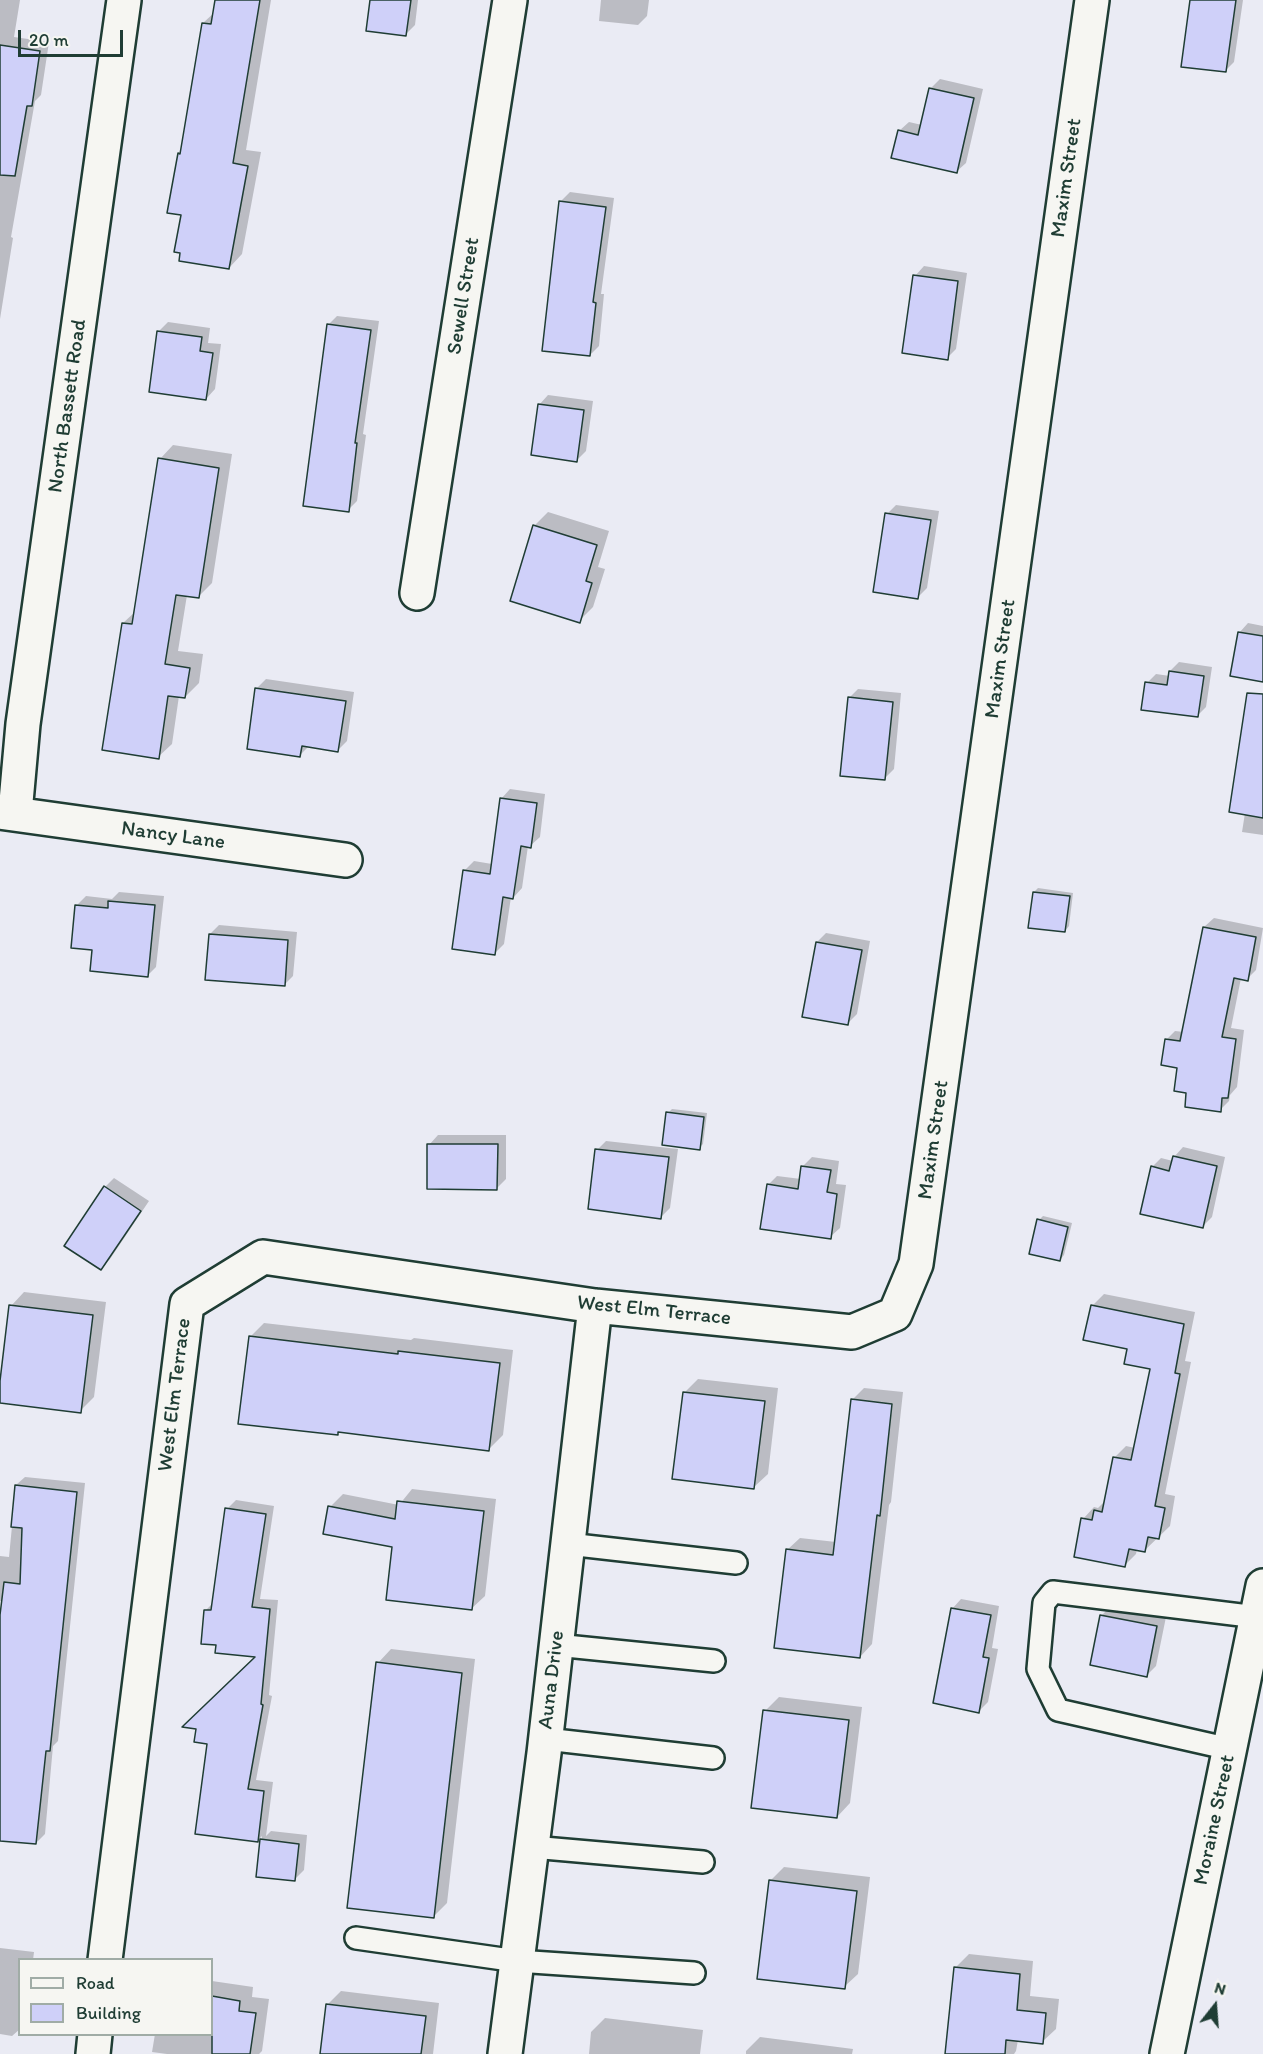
<!DOCTYPE html>
<style>
body{margin:0}
#map{position:relative;width:1263px;height:2054px;overflow:hidden;background:#eaebf4;font-family:Itim,sans-serif}
canvas{display:block}
.legend{position:absolute;left:18px;top:1958px;width:195px;height:78px;box-sizing:border-box;background:#f6f6f2;border:2px solid #a0aca6;margin:0;padding:8px 10px;list-style:none;font-size:18px;color:#1f3d34}
.legend li{display:flex;align-items:center;gap:12px;height:30px}
.legend b{width:30px;border:2px solid #a0aca6}
.north{position:absolute;left:1185px;top:1976px;width:60px;height:60px;-webkit-text-stroke:4px #f6f6f2;paint-order:stroke;rotate:17deg;font-size:16px;font-weight:700;line-height:24px;text-align:center;color:#1f3d34}
.north::after{content:'';display:block;margin:auto;width:21px;height:27px;background:#1f3d34;clip-path:polygon(50% 0,100% 100%,50% 72%,0 100%)}
.scale{position:absolute;left:18px;top:30px;width:105px;height:27px;box-sizing:border-box;border:3px solid #1f3d34;border-top:0;padding-left:8px;font-size:18px;line-height:21px;white-space:nowrap;color:#1f3d34;-webkit-text-stroke:4px #f6f6f2;paint-order:stroke}
</style>
<div id="map">
<canvas width="1263" height="2054"></canvas>
<ul class="legend">
<li><b style="height:8px;background:#f6f6f2"></b>Road</li>
<li><b style="height:16px;background:#cfd0f9"></b>Building</li>
</ul>
<div class="north">N</div>
<div class="scale">20 m</div>
</div>
<script>
const ctx = document.querySelector('canvas').getContext('2d');
ctx.lineJoin = 'round';
function fill(path, color) { ctx.fillStyle = color; ctx.fill(path, 'evenodd'); }
function trace(path, color, width, dash) { ctx.strokeStyle = color; ctx.lineWidth = width; ctx.lineCap = dash ? 'butt' : 'round'; ctx.setLineDash(dash || []); ctx.stroke(path); }
function write(font, color, halo, rows, align = 'center') {
  ctx.font = font + ' Itim,sans-serif'; ctx.lineWidth = 6; ctx.setLineDash([]); ctx.textBaseline = 'middle'; ctx.strokeStyle = halo; ctx.fillStyle = color; for (const [text, x, y, turn = 0] of rows) {
    ctx.save(); ctx.translate(x, y); ctx.rotate((+turn || 0) * Math.PI / 180); ctx.textAlign = isNaN(turn) ? turn : align; if (halo) ctx.strokeText(text, 0, 0); ctx.fillText(text, 0, 0); ctx.restore();
  }
}
fill(new Path2D(`
 M0 0H20L14 37 49 42 41 95 35 101 11 237 13 238 0 319Z
 M217 0H271L246 150 261 152 242 254 229 268 183 214 179 154 182 151 203 23 215 12Z
 M371 0H418L415 25 406 34Z
 M601 0H649L647 16 638 25 599 21Z
 M1191 0H1243L1234 62 1225 71Z
 M940 79 983 89 966 163 956 172 899 131 909 122 922 125 931 88Z
 M570 192 614 198 601 294H604L599 346 590 355 560 202Z
 M924 266 967 273 956 349 947 358 915 276Z
 M337 316 379 321 363 434 366 435 357 501 348 510 328 325Z
 M168 322 210 328 208 343 221 344 215 389 206 399 158 332Z
 M548 395 593 401 586 451 577 460 539 405Z
 M173 445 232 454 212 583 198 597 187 595 178 651 203 654 199 683 185 697 179 696 172 744 158 757 123 623 136 611 160 459Z
 M896 505 939 511 927 588 918 597 887 514Z
 M548 512 609 531 598 567 605 569 593 607 579 621 534 526Z
 M1248 623 1263 626V680L1239 633Z
 M1179 662 1212 667 1206 707 1197 716 1147 683 1156 674 1170 676V671Z
 M266 679 354 692 347 741 338 750 309 746 300 755 257 688Z
 M858 689 901 693 894 769 885 778 849 698Z
 M1263 737V835L1242 832 1245 813Z
 M510 789 545 794 540 837 530 846H528L522 888 513 898 511 897 504 944 494 954 465 870 474 861 492 864 501 799Z
 M1038 888 1073 893 1069 926 1065 931 1034 892Z
 M119 892 164 896 156 967 147 976 93 949 77 905 86 896 112 899Z
 M1214 918 1263 928 1256 970 1247 979 1241 978 1231 1028 1244 1030 1237 1087 1230 1095 1229 1101 1220 1110 1188 1091 1166 1040 1175 1031 1184 1032 1204 927Z
 M219 925 297 932 293 976 284 985 210 934Z
 M826 933 870 941 857 1014 847 1024 817 942Z
 M672 1109 707 1113 703 1144 699 1148 668 1113Z
 M438 1135H506V1179L497 1188 429 1145Z
 M606 1141 678 1149 670 1208 661 1217 597 1150Z
 M1183 1147 1225 1157 1212 1217 1203 1226 1152 1167 1161 1158 1173 1161 1174 1157Z
 M812 1157 839 1161 836 1184 846 1185 840 1228 830 1237 768 1185 777 1176 801 1179 803 1166Z
 M114 1178 149 1201 110 1259 101 1269 66 1245 105 1187Z
 M1043 1216 1072 1223 1064 1255 1060 1260 1039 1220Z
 M24 1292 106 1302 94 1397 80 1411 0 1401 11 1306Z
 M1104 1294 1195 1312 1185 1361 1191 1362 1165 1494 1175 1496 1170 1526 1145 1550 1137 1549 1136 1554 1125 1565 1083 1519 1094 1507 1098 1508 1106 1500 1114 1458 1126 1446 1135 1448 1152 1367 1128 1348 1092 1306Z
 M264 1323 411 1340 414 1338 513 1350 503 1435 489 1449 340 1431 337 1434 251 1336Z
 M698 1379 778 1388 768 1474 754 1487 684 1393Z
 M864 1388 903 1392 891 1502 889 1505 872 1644 860 1657 787 1550 800 1538 836 1542 852 1400Z
 M25 1477 85 1483 58 1741 53 1746 45 1834 36 1843 0 1839V1628L3 1601H0V1556L9 1557 16 1485Z
 M412 1489 496 1499 485 1596 471 1609 394 1546 330 1507 343 1494 399 1505Z
 M236 1500 274 1506 260 1599 278 1600 269 1695 272 1696 256 1780 273 1782 266 1836 271 1831 307 1835 304 1870 294 1880 258 1876 262 1836 257 1841 197 1833 258 1656 217 1644 206 1610 214 1602 227 1509Z
 M961 1599 999 1606 992 1648 998 1649 988 1702 979 1711 952 1609Z
 M1111 1606 1166 1617 1156 1666 1147 1675 1101 1616Z
 M391 1649 475 1659 447 1903 433 1917 378 1663Z
 M779 1697 862 1707 850 1803 837 1817 765 1711Z
 M784 1867 870 1877 858 1974 844 1987 770 1881Z
 M0 1948 34 1952 33 1960H20V2029L12 2036 0 2034Z
 M969 1954 1033 1961 1030 1996 1059 1999 1056 2029 1042 2042 1018 2040 1016 2051 1014 2054H947L955 1968Z
 M212 1981 253 1987 252 1997 269 1999 262 2051 259 2054H167L152 2052 155 2034H212Z
 M341 1991 439 2003 433 2054H321L327 2005Z
 M605 2018 703 2030 700 2054H589L591 2032Z
 M760 2037 853 2049 852 2054H746V2051Z`), '#0003');
const building = new Path2D(`
 M215 0H260L233 163 248 166 229 269 179 261 180 253 174 252 181 215 167 213 178 153 180 154 202 23 211 24Z
 M370 0H411L406 36 366 31Z
 M1190 0H1236L1226 72 1181 67Z
 M0 45 40 51 32 106H27L15 176 0 175Z
 M929 88 974 98 957 173 891 158 898 130 918 135Z
 M559 201 606 207 593 302 596 303 590 356 542 351Z
 M913 275 958 281 948 360 902 353Z
 M327 324 371 330 355 443H357L349 512 303 506Z
 M157 331 202 337 200 351 213 353 206 400 149 392Z
 M538 404 584 410 577 462 531 455Z
 M158 458 219 468 199 598 176 595 165 664 190 668 185 698 168 696 159 759 102 750 122 623 132 624Z
 M885 513 931 520 918 599 873 592Z
 M533 525 597 545 586 581 592 583 580 623 510 601Z
 M1238 632 1263 636V682L1230 676Z
 M1169 671 1204 676 1198 717 1141 710 1145 682 1167 685Z
 M255 688 346 701 338 752 302 746 300 757 247 749Z
 M1247 693 1263 694V818L1229 812Z
 M848 697 893 702 885 780 840 776Z
 M500 798 537 803 531 848 521 846 513 899 503 897 495 955 452 949 463 870 490 874Z
 M1033 892 1070 896 1065 932 1028 928Z
 M108 901 155 905 148 977 90 971 92 950 71 948 75 905 108 908Z
 M1203 927 1256 937 1248 981 1234 978 1222 1037 1236 1039 1228 1098H1222L1221 1112 1185 1107 1186 1093 1174 1091 1177 1068 1161 1065 1165 1039 1180 1041Z
 M209 934 288 940 285 986 205 980Z
 M816 942 862 950 848 1025 802 1017Z
 M666 1112 704 1117 700 1150 662 1145Z
 M427 1144H498L497 1190 427 1189Z
 M595 1149 669 1157 661 1219 588 1209Z
 M1173 1156 1217 1166 1203 1228 1140 1214 1151 1166 1169 1171Z
 M801 1166 831 1170 827 1192 837 1194 831 1239 760 1229 767 1184 798 1189Z
 M104 1186 141 1211 101 1270 64 1246Z
 M1037 1219 1068 1227 1060 1261 1029 1254Z
 M9 1305 93 1315 81 1413 0 1403V1381Z
 M1091 1305 1184 1324 1175 1373 1180 1374 1155 1506 1165 1508 1159 1539 1148 1537 1145 1552 1129 1549 1125 1567 1074 1557 1081 1518 1092 1520 1094 1510 1102 1512 1113 1457 1131 1460 1150 1369 1124 1364 1127 1349 1083 1340Z
 M249 1336 398 1354V1351L500 1363 489 1451 338 1432V1435L238 1424Z
 M683 1392 765 1401 754 1489 672 1479Z
 M851 1399 892 1404 880 1516 877 1515 860 1658 774 1648 786 1549 833 1555Z
 M15 1485 77 1492 50 1751H46L36 1844 0 1841V1615L4 1582 20 1584 22 1528 11 1527Z
 M397 1501 484 1511 472 1610 386 1600 392 1547 323 1534 328 1506 395 1519Z
 M225 1508 266 1514 252 1607 270 1609 261 1704 263 1705 248 1789 264 1791 258 1842 195 1834 207 1744 194 1742 196 1729 182 1727 255 1657 215 1653 216 1645 201 1644 204 1610H211Z
 M951 1608 991 1615 983 1657 989 1658 979 1713 933 1703Z
 M1100 1615 1157 1626 1147 1677 1090 1665Z
 M376 1662 462 1673 434 1918 347 1908Z
 M763 1710 849 1720 837 1818 751 1808Z
 M260 1839 299 1844 295 1881 256 1877Z
 M769 1880 857 1891 845 1989 757 1979Z
 M954 1967 1020 1974 1017 2010 1046 2013 1043 2044 1006 2040 1005 2054H945Z
 M212 1996 240 2001 239 2011 256 2013 250 2054H212Z
 M326 2004 426 2016 421 2054H320Z`);
fill(building, '#cfd0f9');
trace(building, '#1f3d34', 1.5);
const service = new Path2D(`
 M568 1544 736 1563
 M556 1645 714 1661
 M546 1739 713 1758
 M1230 1749 1058 1710 1038 1669 1044 1603 1053 1592 1257 1617
 M532 1847 703 1862
 M356 1938 517 1961 694 1973`);
const minor = new Path2D(`
 M417 593 510 0
 M0 812 345 860
 M15 813 23 724 124 0
 M105 1960 187 1304 263 1257 595 1306 852 1332 895 1314 916 1264 1092 0
 M93 2054 95 2034
 M505 2054 544 1753 595 1306
 M1167 2054 1263 1586`);
trace(service, '#1f3d34', 26);
trace(minor, '#1f3d34', 38);
trace(service, '#f6f6f2', 21);
trace(minor, '#f6f6f2', 33);
write('21px', '#1f3d34', '#f6f6f2', [
 ["Maxim Street",1067,178,-82],
 ["Sewell Street",464,296,-81],
 ["North Bassett Road",68,406,-82],
 ["Maxim Street",1001,659,-82],
 ["Nancy Lane",173,836,8],
 ["Maxim Street",934,1140,-82],
 ["West Elm Terrace",654,1311,6],
 ["West Elm Terrace",175,1395,-83],
 ["Auna Drive",552,1680,-83],
 ["Moraine Street",1215,1820,-78]
]);
</script>
